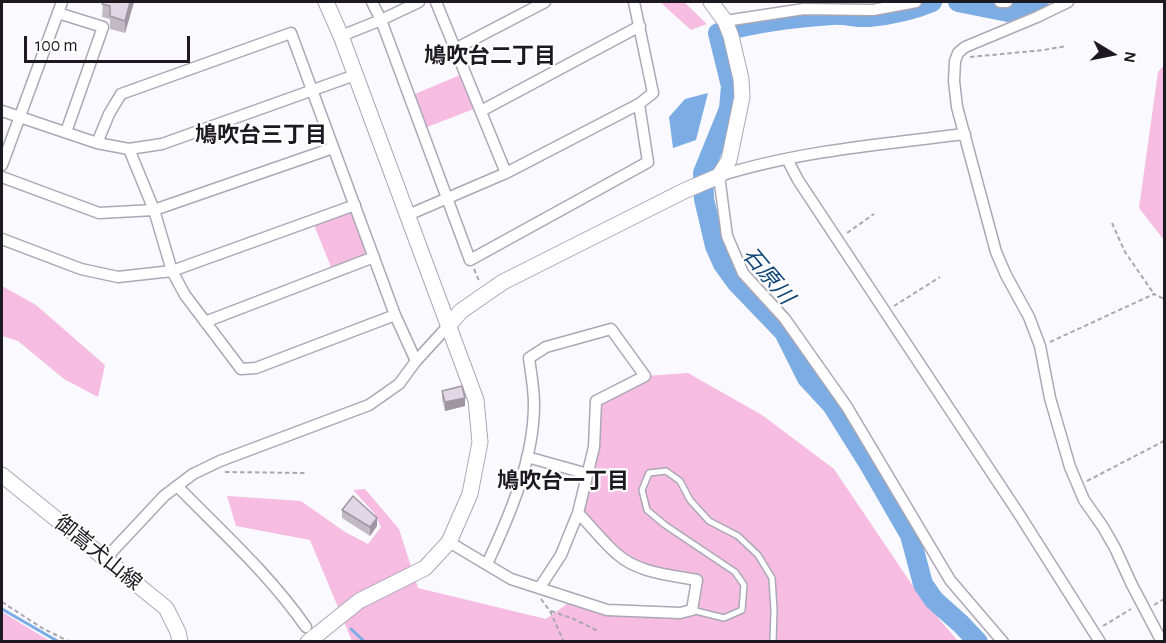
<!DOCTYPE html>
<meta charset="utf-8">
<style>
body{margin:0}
#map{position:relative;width:1166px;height:643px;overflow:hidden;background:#faf9ff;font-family:"Alegreya Sans",sans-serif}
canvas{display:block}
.frame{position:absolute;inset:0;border:3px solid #1c1a20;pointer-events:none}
.north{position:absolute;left:1082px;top:24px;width:60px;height:60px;-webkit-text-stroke:4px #fff;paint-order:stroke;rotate:100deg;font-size:16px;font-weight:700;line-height:24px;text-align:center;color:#1c1a20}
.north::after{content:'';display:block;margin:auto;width:21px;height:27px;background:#1c1a20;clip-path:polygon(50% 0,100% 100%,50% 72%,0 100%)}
.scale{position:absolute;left:24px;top:36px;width:166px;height:27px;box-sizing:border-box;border:3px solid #1c1a20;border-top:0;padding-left:8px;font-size:18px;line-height:21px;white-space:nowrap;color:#1c1a20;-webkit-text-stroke:4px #fff;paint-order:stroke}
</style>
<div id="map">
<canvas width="1166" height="643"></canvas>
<div class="frame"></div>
<div class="north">N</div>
<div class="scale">100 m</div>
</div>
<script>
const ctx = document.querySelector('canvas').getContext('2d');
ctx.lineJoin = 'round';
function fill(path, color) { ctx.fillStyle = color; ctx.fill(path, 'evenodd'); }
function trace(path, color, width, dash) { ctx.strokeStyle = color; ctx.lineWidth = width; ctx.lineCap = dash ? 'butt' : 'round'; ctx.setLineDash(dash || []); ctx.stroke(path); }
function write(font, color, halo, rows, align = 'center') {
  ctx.font = font + ' "Alegreya Sans","Noto Sans JP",sans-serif'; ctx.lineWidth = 4.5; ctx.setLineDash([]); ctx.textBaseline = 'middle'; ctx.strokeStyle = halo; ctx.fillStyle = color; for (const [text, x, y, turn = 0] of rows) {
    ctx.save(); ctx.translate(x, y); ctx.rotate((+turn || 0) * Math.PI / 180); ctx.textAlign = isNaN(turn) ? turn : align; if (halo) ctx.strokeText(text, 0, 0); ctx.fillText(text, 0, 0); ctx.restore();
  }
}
fill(new Path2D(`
 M660 2H684L707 24 691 30Z
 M1164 65V240L1139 208 1158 72Z
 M465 73 479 107 422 129 410 96Z
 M355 205 374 257 333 272 312 220Z
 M2 286 36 305 105 365 98 397 64 379 18 341 2 336Z
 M688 373 762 415 834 469 921 598 958 641H352L310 540 236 526 227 496 301 501 345 532 368 544 381 527 374 513 353 490 365 489 399 529 418 588 546 619 571 601 606 613 694 610 697 580 630 563 578 513 595 449 596 401 645 376Z
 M2 612 50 641H2Z`), '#f6bce1');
fill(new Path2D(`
 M708 93 696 140 673 148 669 117 685 99Z`), '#7bade4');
trace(new Path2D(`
 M2 609 59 642
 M351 629 365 642`), '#7bade4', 3);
trace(new Path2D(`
 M1017 9 1018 8`), '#7bade4', 12);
trace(new Path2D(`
 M932 2C913 10 890 15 869 17 857 18 844 14 832 15 793 18 755 22 718 33L731 86 729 109 703 173 704 199 715 246 723 264 736 282 784 332 807 378 832 405 869 464 910 535 923 584 934 600 961 624 978 642
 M958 2 1008 12 1039 2`), '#7bade4', 20);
const lane = new Path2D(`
 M692 610 724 618 742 610 744 585 735 572 665 525 647 510 642 490 649 473 666 471 680 481 690 500 709 521 738 536 758 555 772 578 774 610 773 642`);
const street = new Path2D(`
 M372 2 381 20 470 260 648 162 639 104
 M436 2 506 173
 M1000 2H1007
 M1068 2 1037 17 965 47 958 53 955 61 954 81 957 107 996 252 1006 275 1029 317 1040 346 1050 398 1070 467 1084 500 1103 527 1115 548 1132 585 1162 642
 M58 13 103 27 66 132
 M725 21 804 9 873 10 916 2
 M341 36 381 20 419 2
 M455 49 545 2
 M2 111 97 143 129 149 162 144 355 75
 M481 111 640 26
 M965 134C883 144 798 151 719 176L727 236 743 273 785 319 847 407 950 580 1003 642
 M97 143 109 114 121 94 291 33 395 315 416 361
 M129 149 154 210 172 271 185 295 241 369 256 368 395 315
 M787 159 798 180 1019 514 1100 642
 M2 165 62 2
 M2 177 99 213 154 210 333 148
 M408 215 506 173 639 104 653 93 634 2
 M2 239 81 269 118 277 172 271 355 205
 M205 322 374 257
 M527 457 588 474
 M178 487C222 532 270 575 306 627
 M449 542 511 579 607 610 680 613 692 610 697 580C671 575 638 573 617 554 603 542 591 526 578 513
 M106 558 164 496 193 474 220 461 369 405 399 384 416 361 448 326
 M487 564C510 515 534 459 534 404 534 389 531 373 529 358L546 347 611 329 645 376 596 401 594 447 578 513 561 555 540 587`);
const secondary = new Path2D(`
 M448 326 461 311 503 282 684 191 719 176 729 160 742 97 741 79 731 36 725 21 711 2
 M2 475 166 608 178 632 180 642
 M308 642 359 601 425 568 449 542 470 494 480 442 476 400 341 36 326 2`);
trace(lane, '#aba8b6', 8);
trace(street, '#aba8b6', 13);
trace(secondary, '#aba8b6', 17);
trace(new Path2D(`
 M970 57 1044 50 1066 46
 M1112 223 1125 252 1154 294
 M847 233 874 214
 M474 269 480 283
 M894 306 940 277
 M1050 342 1154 294 1164 299
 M225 472 307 473
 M1087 481 1164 441
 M541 599 550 611 564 642
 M2 602 42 628 70 642
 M1154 605 1164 599
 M551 611 574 619 598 631
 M1103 626 1131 609`), '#a9a8ae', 2, [4.5, 3]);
trace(lane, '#fff', 5);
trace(street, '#fff', 10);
trace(secondary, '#fff', 15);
fill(new Path2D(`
 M103 2H134L125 33 110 29V19L102 17Z
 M442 391 465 406 445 411 442 399Z
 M342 510 377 526 370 536 342 518Z`), '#c2b9c4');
fill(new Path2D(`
 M130 2H134L125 33V21Z
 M465 398V406L445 411V402Z
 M377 518V526L370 536V527Z`), '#9e96a0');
const building = new Path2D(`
 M103 2H130L125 21 110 16V6L102 4Z
 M462 386 465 398 445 402 442 391Z
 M353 496 377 518 370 527 342 510Z`);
fill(building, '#e1d7e4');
trace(building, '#9e96a0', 1.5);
write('21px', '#1c1a20', '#fff', [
 ["御嵩犬山線",98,553,39]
]);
write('bold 22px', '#1c1a20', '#fff', [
 ["鳩吹台二丁目",490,56],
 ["鳩吹台三丁目",261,135],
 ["鳩吹台一丁目",563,481]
]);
write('italic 22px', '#114578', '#fff', [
 ["石原川",768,276,50]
]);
</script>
